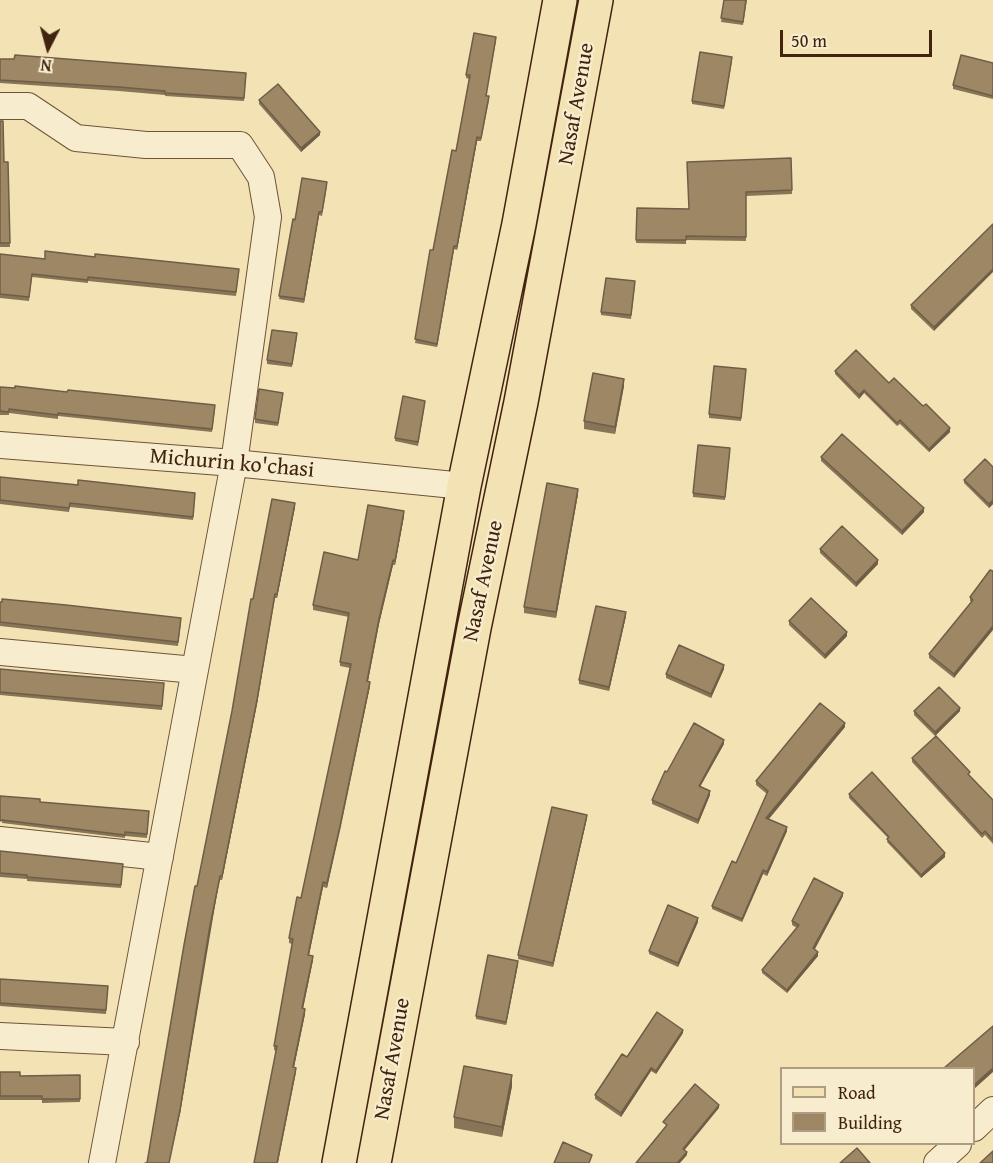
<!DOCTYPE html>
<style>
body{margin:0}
#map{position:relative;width:993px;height:1163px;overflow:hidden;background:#f3e3b4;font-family:"Gentium Book Plus",serif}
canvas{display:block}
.legend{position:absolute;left:780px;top:1067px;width:195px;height:78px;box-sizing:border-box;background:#f7edce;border:2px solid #af9c82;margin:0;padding:8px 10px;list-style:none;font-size:18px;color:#422310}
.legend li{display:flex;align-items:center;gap:12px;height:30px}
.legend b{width:30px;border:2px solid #af9c82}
.north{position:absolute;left:18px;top:18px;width:60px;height:60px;-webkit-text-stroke:4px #f7edce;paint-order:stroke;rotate:186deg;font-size:16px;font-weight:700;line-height:24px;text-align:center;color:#422310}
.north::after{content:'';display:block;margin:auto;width:21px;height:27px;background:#422310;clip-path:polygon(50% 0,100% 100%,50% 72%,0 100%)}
.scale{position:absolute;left:780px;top:30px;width:152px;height:27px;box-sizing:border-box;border:3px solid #422310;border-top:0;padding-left:8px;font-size:18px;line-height:21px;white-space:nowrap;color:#422310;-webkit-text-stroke:4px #f7edce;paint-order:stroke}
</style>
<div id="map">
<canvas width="993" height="1163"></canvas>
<ul class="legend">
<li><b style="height:8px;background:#f3e3b4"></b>Road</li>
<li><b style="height:16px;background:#9e8765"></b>Building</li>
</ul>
<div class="north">N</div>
<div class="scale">50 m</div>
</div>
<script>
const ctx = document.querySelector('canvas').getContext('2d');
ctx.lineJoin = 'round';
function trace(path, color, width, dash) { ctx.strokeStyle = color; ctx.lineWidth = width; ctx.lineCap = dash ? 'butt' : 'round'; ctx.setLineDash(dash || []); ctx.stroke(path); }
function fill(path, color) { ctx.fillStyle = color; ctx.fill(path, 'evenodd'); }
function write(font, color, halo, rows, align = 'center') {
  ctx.font = font + ' "Gentium Book Plus",serif'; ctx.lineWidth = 4.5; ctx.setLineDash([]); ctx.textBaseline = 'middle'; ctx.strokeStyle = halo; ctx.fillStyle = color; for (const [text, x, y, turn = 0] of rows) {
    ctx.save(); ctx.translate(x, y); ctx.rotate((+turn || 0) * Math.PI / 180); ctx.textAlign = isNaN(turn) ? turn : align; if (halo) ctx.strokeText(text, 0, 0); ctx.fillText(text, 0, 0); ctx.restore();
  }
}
const minor = new Path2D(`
 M0 106H28L76 138 146 145H240L261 177 268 217 234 463 102 1163
 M0 445 234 463 464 486
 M0 652 195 670
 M0 840 160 857
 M0 1036 126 1042
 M974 1128 993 1110
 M937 1163 958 1144`);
const major = new Path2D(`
 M339 1163 464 486 519 224 560 0
 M374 1163 474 628 521 402 596 0`);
trace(minor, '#6e5339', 28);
trace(major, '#422310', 36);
trace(minor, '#f7edce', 26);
trace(major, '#f3e3b4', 33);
fill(new Path2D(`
 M724 0H747L743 25 721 22Z
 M496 41 486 96 489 100 481 141H477L457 250 454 249 437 347 415 343 433 250 456 151 469 79 466 78V75Z
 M0 59 246 73 244 101 165 96V95L119 91 0 83Z
 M732 61 724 109 692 104V101Z
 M993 63V99L953 89V85Z
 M259 100 320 135 301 152 259 104Z
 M0 121 4 162H8L10 247H0Z
 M791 158 792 194 746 196V241L686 240V244L636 243 637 208 689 209Z
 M327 186 322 216 319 215 304 303 279 299 295 220Z
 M993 224 934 331 911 309V305Z
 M0 254 45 259 95 257 239 269 236 296 88 281V283L32 277 29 301 0 298Z
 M635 285 631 319 601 315V312Z
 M297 337 292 367 267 364V360Z
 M746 369 741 421 709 418V414Z
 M835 371 889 383 923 406 950 432 929 452 900 424 897 426 864 393 859 399 835 374Z
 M624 386 615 434 584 429V421Z
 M0 387 215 409 212 432 58 416V419L9 413V415H0Z
 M283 396 278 426 255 423V419Z
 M425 404 418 446 395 441V438Z
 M730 451 725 500 693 497V493Z
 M821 457 924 512 902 535 821 461Z
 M993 467V504L989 508 964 483V480Z
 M0 477 195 497 193 520 70 507 69 512 0 504Z
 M578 494 556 618 524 613V607Z
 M295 507 277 598H275L257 704 222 880H220L209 935 180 1114 147 1163 197 886 232 711 253 599Z
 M404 516 395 565H393L379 624 368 681 370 686 340 831 327 888 323 887 309 955 313 960 303 1009 305 1014 294 1067 296 1072 276 1051 274 1050V1046L292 944 289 943V938L301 898 350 668 340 666V662L349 617 313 610V605L358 560Z
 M820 549 878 564 856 587 820 553Z
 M990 570 954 678 929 658V654L972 602 970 601V597Z
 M0 602 181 622 178 646 0 626Z
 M626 616 609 691 579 684V680Z
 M789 621 847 636 825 659 789 625Z
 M0 669 54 674 164 683 162 710 0 695Z
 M724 669 711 698 666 678V674Z
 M914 711H960L935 736 914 715Z
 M845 727 769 819 787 831 767 876 763 874 742 922 712 909V906L736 863 767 794 756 785V781Z
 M724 744 700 786 710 795 698 824 652 804V800L667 772Z
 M912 758 970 776 993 800V844L985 835 982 838 912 762Z
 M849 794 945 857 921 878 887 842 888 838 849 798Z
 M0 796 40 802 149 811 147 838 125 836V838L2 823Z
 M587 818 553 967 518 959V955Z
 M0 851 123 864 121 888 27 881V879L0 877Z
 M843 896 815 949 818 956 787 993 762 973V970L797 928 792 925V921Z
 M698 922 678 967 649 954V951Z
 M518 964 506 1025 476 1019V1016Z
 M0 979 108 986 106 1014 0 1006Z
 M683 1033 656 1074 651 1071 621 1117 595 1099V1095L627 1057Z
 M0 1072 20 1076 80 1075V1102L42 1103V1100H0Z
 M512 1086 502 1137 454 1128V1117Z`), '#887457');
fill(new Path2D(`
 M320 132V135L301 152V148Z
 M477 137V141L457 250V246Z
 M319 212V215L304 303V299Z
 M454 246V249L437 347V344Z
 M993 269V272L934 331V327Z
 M624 379V386L615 434V427Z
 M864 390V393L859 399V395Z
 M950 428V432L929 452V449Z
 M578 489V494L556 618V612Z
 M993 500V504L989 508V504Z
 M295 503V507L277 598V594Z
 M924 508V512L902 535V531Z
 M404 511V516L395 565V561Z
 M393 560V565L379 624 367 686V681L379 619Z
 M878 560V564L856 587V583Z
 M275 594 257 704 222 880V876Z
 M626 612V616L609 691V687Z
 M993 626V630L954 678V674Z
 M847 632V636L825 659V655Z
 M724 665V669L711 698V694Z
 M370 682V686L327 888V883Z
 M960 708V711L935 736V732Z
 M845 723V727L766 822V818Z
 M724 740V744L699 789V786Z
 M710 791V795L698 824V820Z
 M587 815V818L553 967V963Z
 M787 827V831L767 876V872Z
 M945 853V857L921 878V875Z
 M763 870V874L742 922V919Z
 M220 876 180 1114 169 1163 209 931Z
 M323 882V887L308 960V955Z
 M843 893V896L813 952V948Z
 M698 918V922L678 967V963Z
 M818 952V956L787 993V990Z
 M313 956V960L302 1013V1008Z
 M518 961V964L506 1025V1022Z
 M305 1009V1014L293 1072V1067Z
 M683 1030V1033L656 1074V1071Z
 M296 1068V1072L278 1163H277Z
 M651 1068V1071L621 1117V1113Z
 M993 1068V1072L974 1089V1085Z
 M512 1075V1086L502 1137V1127Z
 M719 1105V1108L683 1152V1149Z
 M687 1152V1155L680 1163H677Z`), '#6f5e47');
const building = new Path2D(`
 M724 0H746L743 22 721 18Z
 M474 33 496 37 486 96H489L481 138 477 137 457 246H454L437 344 415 339 430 250H433L452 150 456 151 470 75H466Z
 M700 52 732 57 724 106 692 101Z
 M15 55 246 73 244 98 165 93V91L119 87 0 80V59H14Z
 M961 55 993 63V96L953 85Z
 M278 84 320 132 301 148 259 100Z
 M0 121H3L4 162H8L10 243H0Z
 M791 158 792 190 746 192V237L686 236V240H636L637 208 689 209 687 162Z
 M302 178 327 182 322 212H319L304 299 279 296 293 219 295 220Z
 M993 224V269L934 327 911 305Z
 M45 251 95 257V254L239 269 236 292 88 277V280L32 274 29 297 0 294V254L45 259Z
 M606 278 635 281 631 315 601 312Z
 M272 330 297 333 292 364 267 360Z
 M856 350 889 383 894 378 923 406 926 404 950 428 929 449 900 420 897 423 864 390 859 395 835 371Z
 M714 366 746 369 741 418 709 414Z
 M593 373 624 379 615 427 584 421Z
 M15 386 67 392 68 390 215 405 212 429 58 413V415L9 409V412L0 411V387L15 388Z
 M259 389 283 393 278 423 255 419Z
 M403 396 425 401 418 442 395 438Z
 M842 434 924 508 902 531 821 457Z
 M698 445 730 448 725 497 693 493Z
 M985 459 993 467V500L989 504 964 480Z
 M0 477 78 485V480L195 493 193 517 70 503 69 508 0 500Z
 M547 483 578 489 556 612 524 607Z
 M272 499 295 503 277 594H275L257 700 222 876H220L209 931 180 1110 169 1163H145H147L184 945 195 886H197L232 711 251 599H253Z
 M368 505 404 511 395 561 393 560 379 619 367 681 370 682 340 826 327 883 323 882 308 955 313 956 302 1008 305 1009 293 1067 296 1068 277 1163H254L277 1046H274L293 939 289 938 297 897 301 898 351 664 340 662 349 613 313 605 324 552 358 560Z
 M842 526 878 560 856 583 820 549Z
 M990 570 993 571V626L954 674 929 654 973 600 970 597Z
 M811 598 847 632 825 655 789 621Z
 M2 599 66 605 181 618 178 642 0 622V602H2Z
 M596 606 626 612 609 687 579 680Z
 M679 645 724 665 711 694 666 674Z
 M0 669 54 674 164 683 162 706 0 692Z
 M939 687 960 708 935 732 914 711Z
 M820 703 845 723 766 818 787 827 767 872 763 870 742 919 712 906 732 861 736 863 768 791 756 781Z
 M694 723 724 740 699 786 710 791 698 820 652 800 665 771 667 772Z
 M936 736 970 772 968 774 993 800V840L985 831 982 834 912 758Z
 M872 772 945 853 921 875 887 839 889 837 849 794Z
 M0 796 40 799V802L149 811 147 834 125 832V835L2 820 0 821Z
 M552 807 587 815 553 963 518 955Z
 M0 851 123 864 121 885 27 877V875L0 873Z
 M814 878 843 893 813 948 818 952 787 990 762 970 799 925 792 921Z
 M668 905 698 918 678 963 649 951Z
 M488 955 518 961 506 1022 476 1016Z
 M0 979 108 986 106 1010 0 1003Z
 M657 1012 683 1030 656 1071 651 1068 621 1113 595 1095 622 1054 627 1057Z
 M993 1026V1068L974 1085V1068H944Z
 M464 1066 512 1075 502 1127 454 1117Z
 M0 1072H20V1076L80 1075V1099H42V1096H0Z
 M695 1084 719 1105 683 1149 687 1152 677 1163H636L667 1125 663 1122Z
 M563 1142 592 1155 589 1163H554Z
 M857 1148 870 1163H840Z
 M993 1151V1163H980Z`);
fill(building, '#9e8765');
trace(building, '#6f5e47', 1.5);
write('22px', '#422310', '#f7edce', [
 ["Nasaf Avenue",577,104,-80],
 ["Michurin ko'chasi",232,464,5],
 ["Nasaf Avenue",484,581,-78],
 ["Nasaf Avenue",393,1059,-80]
]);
</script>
